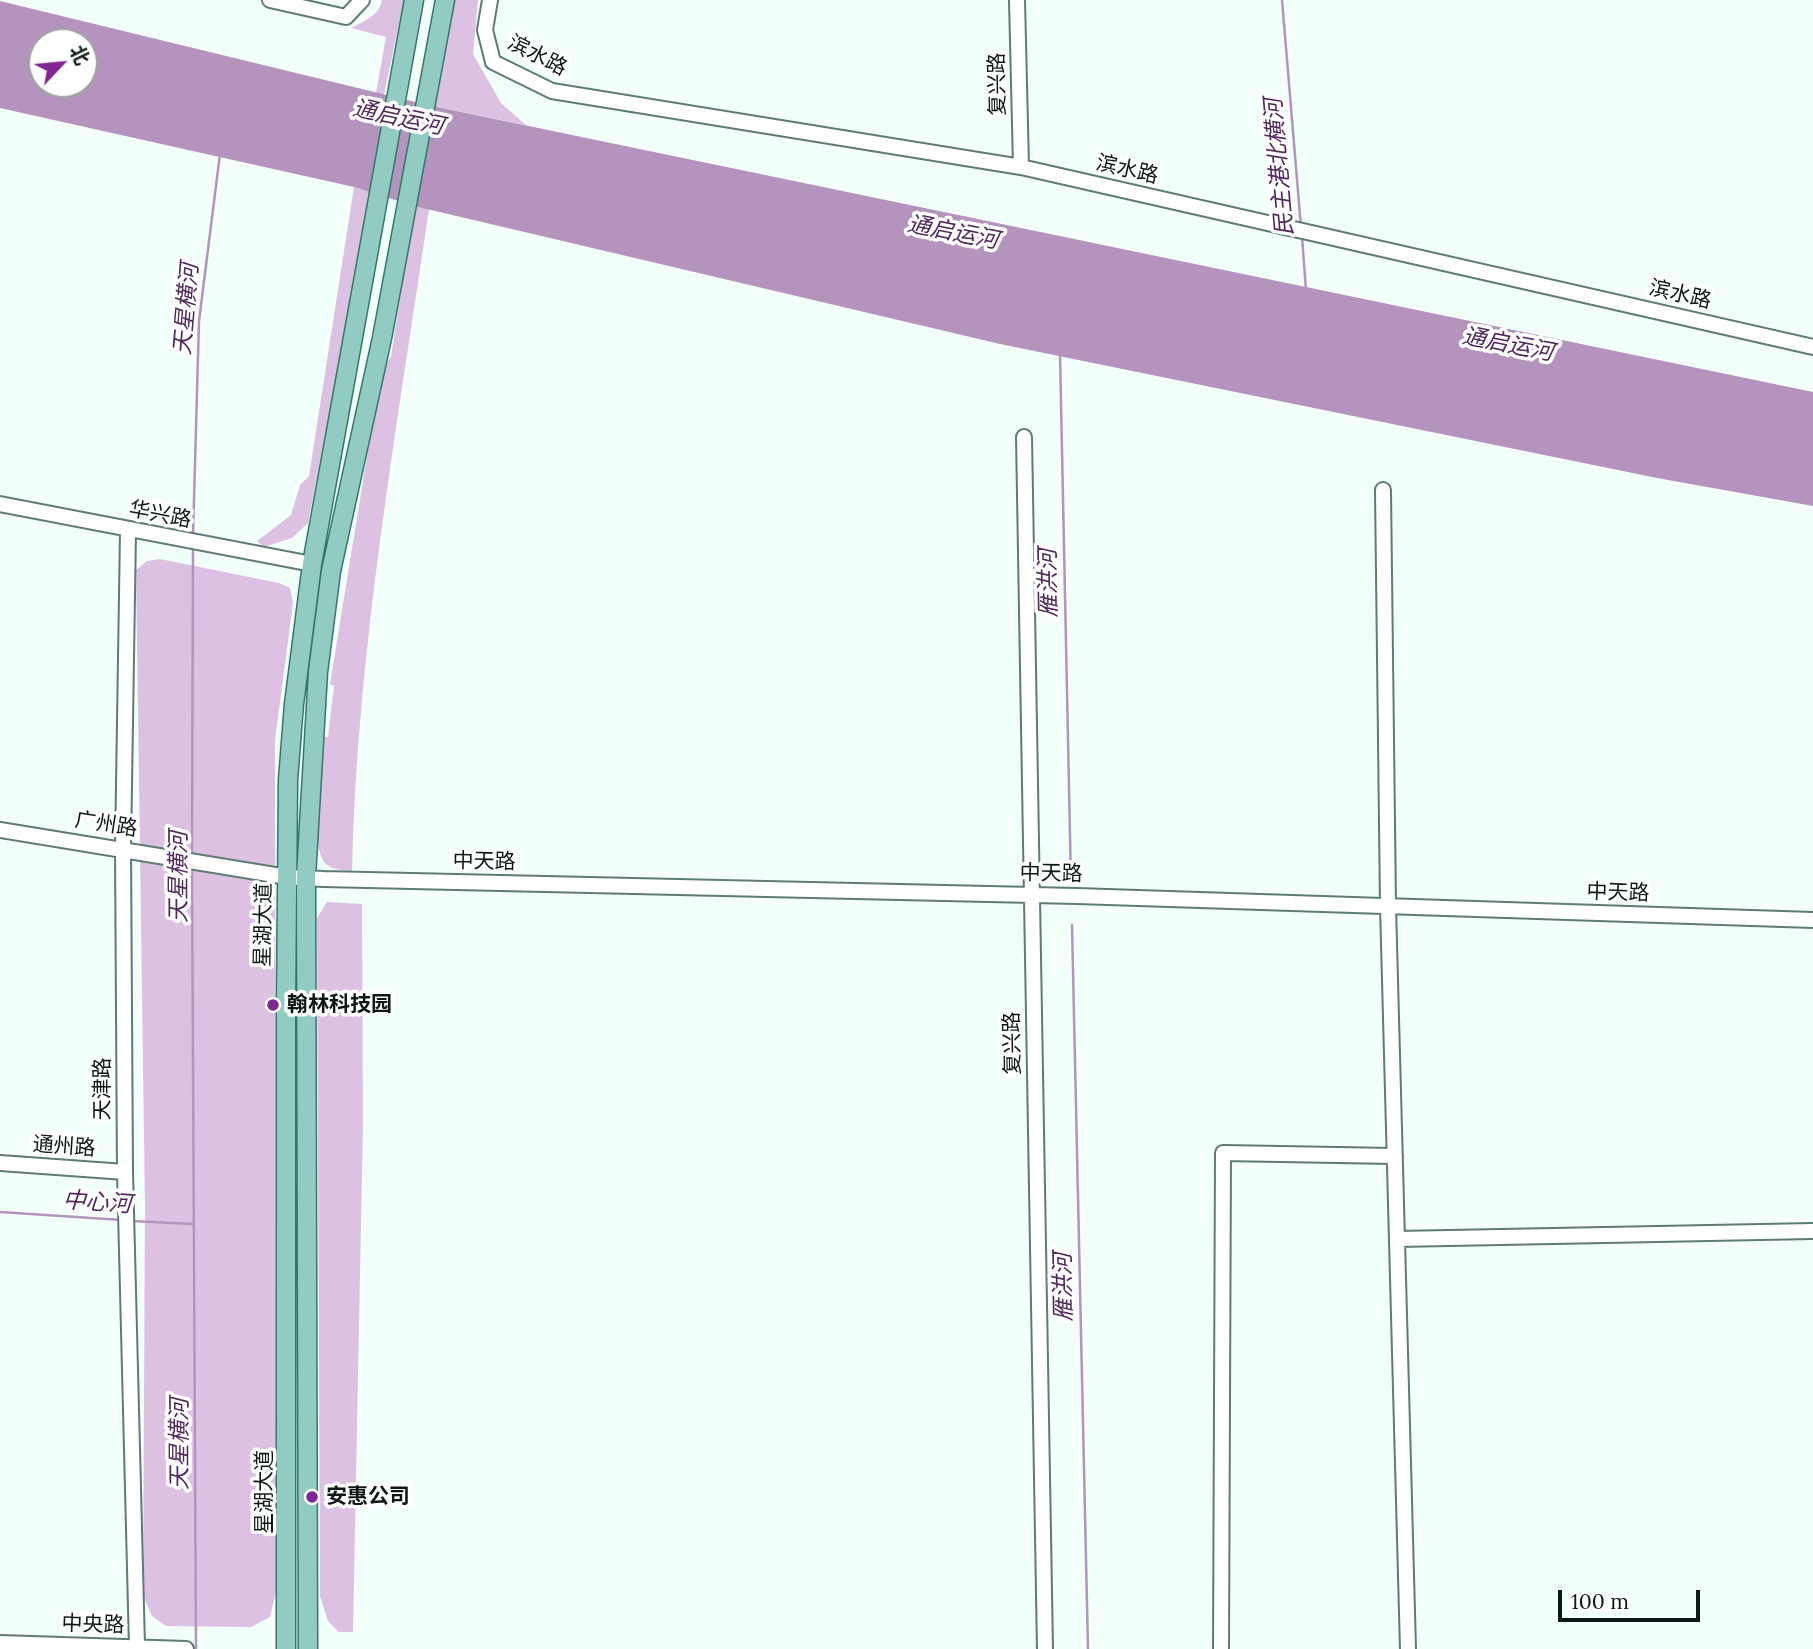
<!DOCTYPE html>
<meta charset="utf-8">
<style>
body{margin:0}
#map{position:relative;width:1813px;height:1649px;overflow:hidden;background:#f2fffb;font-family:Lora,"Noto Sans SC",serif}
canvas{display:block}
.north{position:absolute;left:28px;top:28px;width:70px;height:70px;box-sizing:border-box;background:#fff;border:2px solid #9ea3a2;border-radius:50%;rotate:64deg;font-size:19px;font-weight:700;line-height:28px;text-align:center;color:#0d1916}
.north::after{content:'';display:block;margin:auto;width:24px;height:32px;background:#802693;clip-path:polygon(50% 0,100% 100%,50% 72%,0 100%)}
.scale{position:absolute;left:1558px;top:1590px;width:142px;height:32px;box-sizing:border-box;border:4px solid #0d1916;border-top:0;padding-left:9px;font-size:21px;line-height:24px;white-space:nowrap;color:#0d1916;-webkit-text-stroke:5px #fff;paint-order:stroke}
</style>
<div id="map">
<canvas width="1813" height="1649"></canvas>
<div class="north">北</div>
<div class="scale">100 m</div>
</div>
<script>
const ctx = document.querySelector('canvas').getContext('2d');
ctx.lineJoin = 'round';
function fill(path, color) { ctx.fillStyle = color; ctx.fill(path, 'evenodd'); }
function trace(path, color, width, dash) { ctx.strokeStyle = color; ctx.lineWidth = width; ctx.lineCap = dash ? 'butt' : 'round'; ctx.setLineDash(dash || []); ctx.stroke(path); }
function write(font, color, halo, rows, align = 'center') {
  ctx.font = font + ' Lora,"Noto Sans SC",serif'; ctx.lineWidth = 7; ctx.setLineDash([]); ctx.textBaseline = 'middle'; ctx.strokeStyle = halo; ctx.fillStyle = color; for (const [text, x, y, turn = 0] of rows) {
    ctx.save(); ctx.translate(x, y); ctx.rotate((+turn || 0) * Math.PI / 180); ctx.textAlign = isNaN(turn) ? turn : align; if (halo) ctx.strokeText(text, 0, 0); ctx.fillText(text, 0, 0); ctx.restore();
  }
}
fill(new Path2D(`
 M382 0H404L384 95 376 93 386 37 351 28C364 21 379 16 382 0Z
 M452 0H478L473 54 501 103 526 125 432 106Z
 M354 187 371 192 308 523 292 538 264 547 257 541 291 515 300 485 309 476Z
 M414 206 429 209C397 428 357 649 352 871 343 870 333 870 326 864 308 846 320 762 322 736L328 737 334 686 330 684 381 370 391 357Z
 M160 559 279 583 290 588 293 603 275 740 276 1591 270 1617 251 1627 166 1626 152 1616 143 1596 145 1206 136 570 147 561Z
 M327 902 362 904 363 1122 353 1632H339L328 1621 320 1596 317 918Z`), '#ddc1e3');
fill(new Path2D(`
 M0 1 432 106 1813 392V506L1657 478 1000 344 414 206 354 187 0 108ZM42 42H84V84H42Z`), '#b494bc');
trace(new Path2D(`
 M1282 0 1301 227
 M1302 237 1306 290
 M1060 354 1071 884
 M193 535 199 321 220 154
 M192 857 193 545
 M192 867 196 1649
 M1072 925 1088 1649
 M0 1212 122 1220
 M132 1221 192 1224`), '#b494bc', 2.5);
const minor = new Path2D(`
 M270 0 346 17 362 0
 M490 0 485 30 493 62 552 91 1021 167 1813 347
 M1017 0 1021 167
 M1024 437 1045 1649
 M1383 490 1388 906 1408 1649
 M0 504 312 564
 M128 531 123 849 125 1172 137 1647
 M0 830 287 877 323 879 1077 896 1813 920
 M0 1163 125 1172
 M1397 1239 1813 1231
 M0 1643 186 1649
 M1221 1649 1223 1153 1395 1156`);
const major = new Path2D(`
 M286 1649V1005L288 780 294 704 312 564 414 0
 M308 1649 306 877 318 672 331 571 382 338 445 0`);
trace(minor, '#5f7b75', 18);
trace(major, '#34776a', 21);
trace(minor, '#fff', 14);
trace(major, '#92cbc1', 18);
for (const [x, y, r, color] of [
 [273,1005,7,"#802693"],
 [312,1497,7,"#802693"]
]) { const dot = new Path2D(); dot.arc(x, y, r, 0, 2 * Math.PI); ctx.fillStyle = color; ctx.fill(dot); trace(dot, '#fff', 2.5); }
write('21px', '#0d1916', '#fff', [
 ["滨水路",537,56,27],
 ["复兴路",998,84,-91],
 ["滨水路",1127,170,13],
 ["滨水路",1680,295,13],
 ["华兴路",160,515,11],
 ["广州路",106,825,9],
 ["中天路",484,862,1],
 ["中天路",1051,874,1],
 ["中天路",1618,893,2],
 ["星湖大道",264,925,-89],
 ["复兴路",1013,1043,-91],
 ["天津路",103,1089,-90],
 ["通州路",64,1147,4],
 ["星湖大道",265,1492,-90],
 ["中央路",93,1625,2]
]);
write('bold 21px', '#0d1916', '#fff', [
 ["翰林科技园",287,1005],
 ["安惠公司",326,1497]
], 'left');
write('italic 23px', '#52295c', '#fff', [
 ["通启运河",398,118,12],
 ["民主港北横河",1280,167,-95],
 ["通启运河",953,233,11],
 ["天星横河",187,309,-85],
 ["通启运河",1508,345,11],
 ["雁洪河",1049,583,-91],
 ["天星横河",179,877,-90],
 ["中心河",97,1203,4],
 ["雁洪河",1064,1287,-91],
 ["天星横河",180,1444,-90]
]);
</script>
